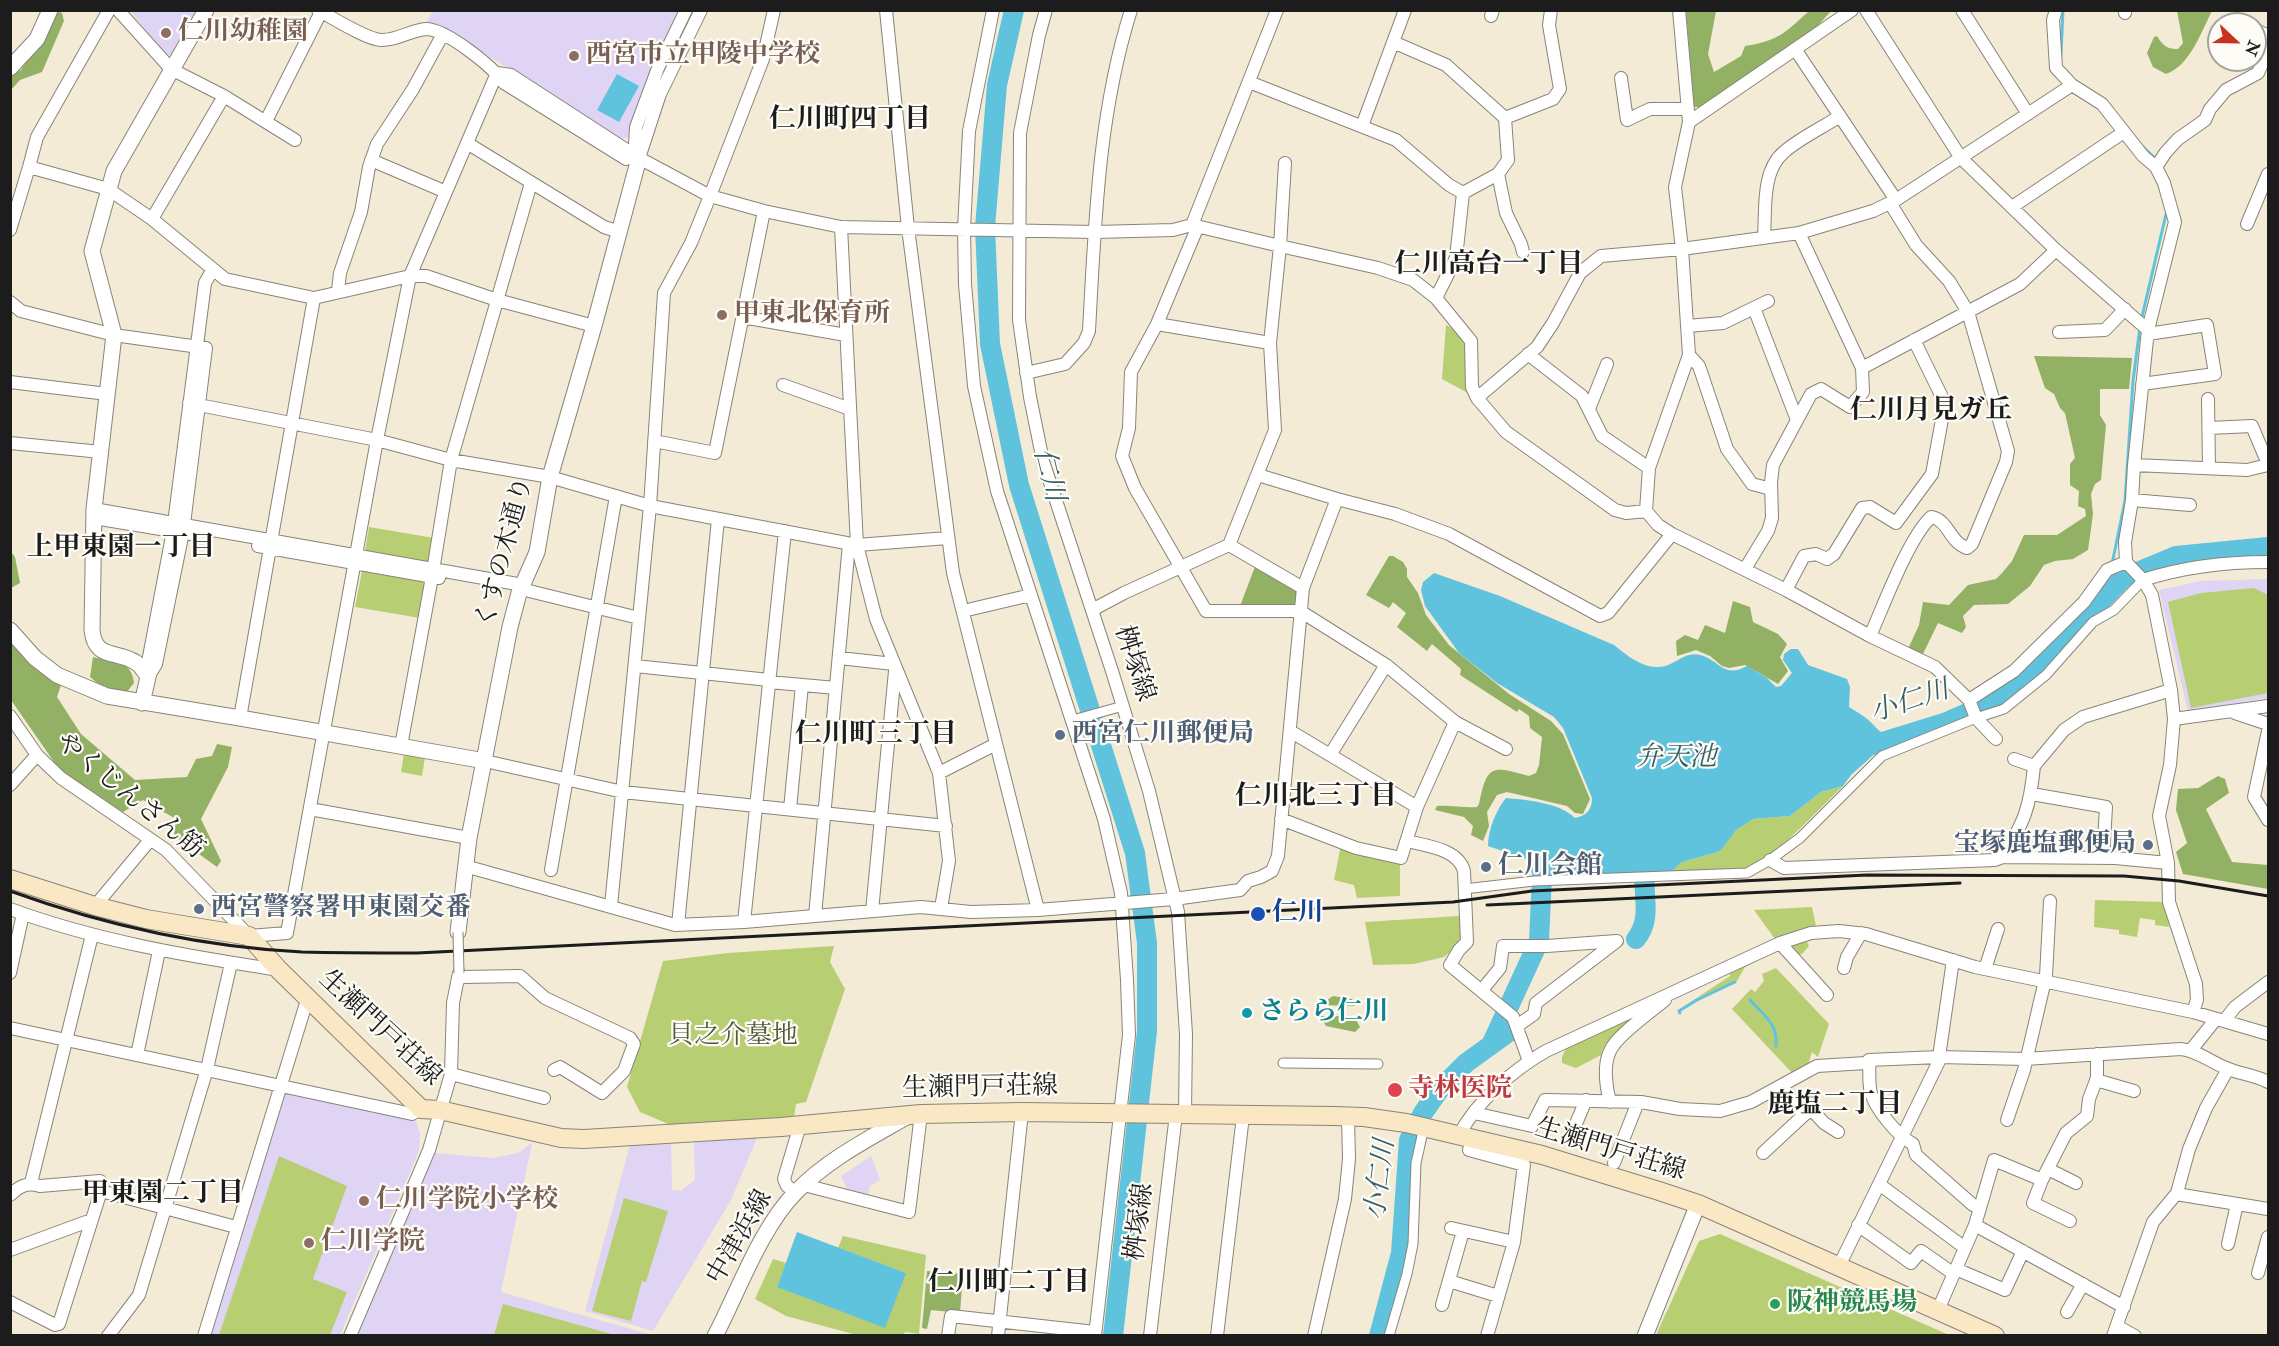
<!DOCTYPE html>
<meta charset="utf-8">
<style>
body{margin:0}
#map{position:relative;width:2279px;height:1346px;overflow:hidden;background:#f3ebd6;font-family:"IM FELL Double Pica",serif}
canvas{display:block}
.frame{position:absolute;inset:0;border:12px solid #1c1c1c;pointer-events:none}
.north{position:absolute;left:2207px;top:12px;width:60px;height:60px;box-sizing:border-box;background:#fdfcf7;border:2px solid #a3a29f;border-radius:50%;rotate:112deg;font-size:16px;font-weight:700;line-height:24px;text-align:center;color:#1c1c1c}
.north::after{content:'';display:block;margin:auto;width:21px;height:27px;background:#c8321e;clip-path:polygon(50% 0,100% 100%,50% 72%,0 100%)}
</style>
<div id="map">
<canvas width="2279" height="1346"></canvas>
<div class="frame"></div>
<div class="north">N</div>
</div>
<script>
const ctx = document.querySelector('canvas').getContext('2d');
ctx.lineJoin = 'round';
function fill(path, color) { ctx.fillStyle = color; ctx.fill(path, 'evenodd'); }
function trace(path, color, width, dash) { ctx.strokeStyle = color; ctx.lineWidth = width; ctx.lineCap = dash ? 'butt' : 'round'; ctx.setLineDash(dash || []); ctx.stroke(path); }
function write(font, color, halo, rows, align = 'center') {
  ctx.font = font + ' "IM FELL Double Pica","Noto Serif JP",serif'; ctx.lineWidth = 4.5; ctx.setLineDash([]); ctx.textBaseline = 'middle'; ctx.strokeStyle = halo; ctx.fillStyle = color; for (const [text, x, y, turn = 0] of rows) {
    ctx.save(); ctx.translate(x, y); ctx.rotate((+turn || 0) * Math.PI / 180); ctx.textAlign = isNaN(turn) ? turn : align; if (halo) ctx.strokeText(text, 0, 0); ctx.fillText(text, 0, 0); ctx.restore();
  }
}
fill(new Path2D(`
 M131 11H198L172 55H165Z
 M433 11H681L644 86 629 137 621 139 441 26 426 23Z
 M2268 579V698L2188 711 2159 590 2200 581Z
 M285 1091 415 1118 420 1134 419 1151 340 1335 210 1336Z
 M759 1133 731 1200 653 1331 585 1311 631 1141 671 1139 672 1190 681 1191 695 1180 694 1137Z
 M532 1143 501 1292 652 1335 356 1336 435 1153 493 1158 518 1153Z
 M871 1156 880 1180 870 1186 867 1199 850 1195 841 1176Z`), '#e0d4f4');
fill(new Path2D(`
 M1446 325C1473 338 1467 367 1468 393L1442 379Z
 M369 527 434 538 429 562 365 551Z
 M362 571 426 582 420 618 355 607Z
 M2254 588 2268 595V693L2191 708 2168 602 2201 593Z
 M404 753 425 757 422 776 401 772Z
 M1843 786 1781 847 1747 868 1670 873 1682 862 1718 852 1723 848 1736 829 1753 819 1790 816 1821 792Z
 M1341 845 1400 863V896L1357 898 1354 885 1334 880Z
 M2095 900 2166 902 2169 927 2155 925V920L2140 918 2137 937 2119 934V930L2094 927Z
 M1812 907 1816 926 1775 939 1754 910Z
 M1459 916 1462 919V942L1444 957 1414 964 1373 965 1365 922Z
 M1806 940 1809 946 1802 954 1795 956 1789 950 1791 945Z
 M834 946 830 962 845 989 806 1102 796 1104 794 1117 673 1126 640 1112 627 1087 663 961 728 953Z
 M1769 953V955L1745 967 1737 981 1677 1011 1730 976 1729 971Z
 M1776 968 1829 1024 1818 1057 1812 1052 1808 1065 1794 1075 1732 1009 1751 989 1755 992 1764 981 1762 974Z
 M1638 1014 1603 1048 1601 1055 1576 1068 1562 1063V1057L1566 1048Z
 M279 1156 347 1186 313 1279 347 1292 330 1335H219Z
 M624 1198 668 1211 646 1282 642 1281 631 1321 592 1311Z
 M1720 1234 1949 1335H1656L1699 1241Z
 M843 1236 926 1255 919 1334 906 1332 901 1335H857L786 1316 755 1299 773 1259 786 1263 777 1287 906 1273 838 1248Z
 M503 1304 608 1333 614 1335H494Z`), '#b8ce73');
fill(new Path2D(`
 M55 11 62 13 64 21 42 72 20 80 11 90V74L21 70Z
 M1686 11H1716L1708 54 1714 72 1741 56 1745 46C1778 41 1785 33 1809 11H1831L1815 29 1706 107H1694Z
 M2177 11H2212C2201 32 2190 66 2166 74L2153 67 2147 53 2154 37 2157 36C2162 44 2167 50 2178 49L2183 43Z
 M2034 356 2132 358 2129 389H2100V415L2106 425 2101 480 2095 484 2091 494 2093 514 2088 550 2073 559 2055 561 2044 565 2030 586 2008 604 1974 605 1963 616 1966 627 1962 633 1938 623 1922 656 1908 649 1919 625 1923 602 1949 605 1968 585 1996 579 2002 573 2012 561 2024 535H2057L2086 516 2085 509 2078 506 2079 491 2070 485V464L2075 458 2065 413 2060 408 2054 394 2045 388Z
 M11 552 15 557 20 583 11 588Z
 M1389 556H1393L1403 562 1407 569V577L1418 593 1426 615 1449 645 1509 694 1551 721 1563 734 1590 799 1583 814 1575 813 1567 806 1507 792 1497 795 1487 812 1489 826 1483 841 1471 835 1473 826 1464 817 1435 810 1437 806C1450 805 1463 808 1477 807L1479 804C1487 765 1491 765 1529 776L1536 773 1539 765 1542 737 1530 728 1529 716 1519 709 1517 712 1460 675 1461 669 1432 644 1427 651 1397 627 1406 613 1393 602 1389 608 1366 595Z
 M1256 564 1300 591 1295 608 1240 606Z
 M1733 601 1750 607 1753 622 1778 634 1787 644 1780 657 1788 671 1778 684 1745 665 1729 668 1722 666 1710 656 1696 650 1677 656 1676 641 1685 635 1698 640 1705 625 1725 633Z
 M10 637 61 685 57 697 81 734 135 780 187 777 196 759 212 756 217 744 232 747 228 767 201 819 221 861 217 867 174 836 176 819 143 800 123 812 61 772 11 700Z
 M93 657C112 661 132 660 134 683L126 693 102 687 90 677Z
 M2218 776 2225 779 2229 793 2206 809 2232 862 2268 865V889L2183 874 2176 852 2187 843 2176 810 2178 789 2198 788Z
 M1333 996 1352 999 1355 1006 1320 1005Z
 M1320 1016H1354L1360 1027 1355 1032 1326 1026Z
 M927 1271 963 1274 960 1313 931 1310 927 1329 922 1328Z`), '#92b165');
fill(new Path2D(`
 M617 74 639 86 619 122 597 110Z
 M1434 573 1500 596 1614 645C1628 656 1645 671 1665 666 1677 663 1686 651 1700 655 1720 660 1723 679 1747 666L1767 678 1776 687 1781 686 1792 673 1783 660 1784 654 1791 649H1798L1808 665 1847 679 1850 687 1849 707C1855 711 1861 714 1866 718 1874 724 1879 734 1890 736L1892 744 1880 749 1851 775 1843 786 1821 792 1790 816 1753 819 1736 830 1723 848 1718 852 1682 862 1670 873 1533 876 1526 859 1488 846C1488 830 1496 810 1506 798 1528 800 1560 803 1575 818 1586 816 1592 810 1592 798L1563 728 1554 717 1497 683 1459 653 1425 606 1421 590 1423 582Z
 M797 1232 906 1273 885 1328 777 1287Z`), '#60c3de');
trace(new Path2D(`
 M2061 54 2063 10
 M2142 146 2157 160
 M2141 321 2167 210
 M2112 564 2125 501 2133 381 2140 327
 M2110 591 2112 571
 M1750 1000C1764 1016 1778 1023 1776 1046
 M1680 1013 1679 1011 1697 1000 1735 982`), '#60c3de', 3);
trace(new Path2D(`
 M1014 10 997 85 985 227 990 344 1019 485 1135 853 1147 943V1031L1113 1336
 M1866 747 1947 722 1990 703 2042 662 2123 578 2176 556 2268 547
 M1636 939C1655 916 1639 887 1646 857
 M1492 1043 1539 941 1542 876
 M1379 1336 1401 1253 1409 1140 1423 1113 1440 1089 1466 1063 1509 1032`), '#60c3de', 20);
const pedestrian = new Path2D(`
 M1073 720 1123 706
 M1464 889 1534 881 1747 873 1770 860 1800 838 1882 756 1976 718 2004 709 2046 675 2093 622 2114 610 2143 580
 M1283 1063 1378 1064
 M1389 1336 1407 1274 1413 1244 1416 1163 1424 1127`);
const minor = new Path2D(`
 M109 10 37 137 29 167 108 189 152 219 225 279 314 298 410 276H426L497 300 594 326
 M118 10 171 69 224 96 295 140
 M318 10C333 18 366 39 381 40 396 41 411 30 426 29 446 29 493 67 504 83L626 159
 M886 10 908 228 953 573 1038 910
 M993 10 969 131 964 229 965 284 974 386 997 491 1104 819 1121 893 1127 980 1129 1035 1095 1336
 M1046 10 1039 35 1020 133 1019 320 1030 397 1043 461 1112 671 1149 791 1178 912 1186 1034 1185 1114
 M1679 10 1689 122 1675 187 1682 249 1689 355 1649 468 1646 511 1658 525 1672 534 1786 590 1870 636 1935 667 1969 700 2014 671 2084 602 2107 570 2126 562 2143 580 2152 595 2171 690 2174 719 2170 765 2159 816 2168 863 2169 902 2196 984 2197 1000 2193 1012
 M1866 10 1961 158 2056 250 2148 330
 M1962 10 2028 114
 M2056 10 2053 20 2056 68 2072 85 2102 104 2143 156 2156 167 2164 183 2175 222 2148 330 2134 465 2132 500 2125 542 2126 562
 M2125 13V10
 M1491 16 1493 10
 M2244 22 2246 24
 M2255 29 2267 36 2268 34
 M1393 42 1446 65 1505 118
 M1795 49 1896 200
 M497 73 511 75 639 158 710 196 764 211 841 227 1095 232 1173 230 1192 225 1277 10
 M1621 78 1627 120 1650 109H1688
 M1249 82 1396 140 1449 185 1463 193
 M266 121 321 12
 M1689 122 1852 10
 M1362 126 1405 10
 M467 143 604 227 620 232
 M639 157 635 144 636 127 658 68 686 10
 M639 158 660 94 701 10
 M371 160 446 192
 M1285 163 1280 246 1378 268 1413 280 1436 298 1471 341 1472 387 1477 398 1506 432 1615 510 1626 513 1646 511
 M2156 167 2166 152 2178 139 2205 120 2210 109 2226 90 2258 73 2268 50
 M1498 174 1506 213 1521 244 1523 252
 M1463 193 1498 174 1508 160 1505 118 1553 99 1560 89 1549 25 1551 10
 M2012 207 2124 132
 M152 219 224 96
 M2247 224 2268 174
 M1192 225 1280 246 1270 343 1275 430 1229 545
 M1198 226 1157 324 1131 372 1129 428 1122 456 1135 488 1206 611H1300L1386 665 1455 722 1417 807 1401 858 1356 848 1281 819
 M841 227 857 545 876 619 939 773 949 861 941 908
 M10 230 29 167
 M1764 237C1766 211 1761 171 1784 152 1800 138 1822 128 1840 116
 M338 291 340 273 361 212 369 167 377 144 413 89 443 34
 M1436 298 1456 258 1463 193
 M10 302 21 311 114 335 206 348 183 532 156 664 148 677
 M1754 308 1797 420
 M742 317 846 335
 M1157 324 1270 343
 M1687 326 1723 323 1768 301
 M2059 332 2105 330 2125 309
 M1528 354 1582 396 1602 436 1649 468
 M1689 355 1699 366 1727 449 1752 484 1771 489
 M1862 368 2020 284 2056 250
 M1026 373 1065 364 1084 343 1089 331C1095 223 1098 115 1131 10
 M10 382 107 394
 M2142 384 2215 374 2207 325 2148 334
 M783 385 850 409
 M1477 398 1537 347 1553 323 1580 273 1601 256 1682 249 1799 233 1873 211 1896 200 2072 85
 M2208 399 2209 468
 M189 403 377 440 451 460 550 477 650 506 857 545 948 538
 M1589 409 1607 364
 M2209 428 2252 426 2268 464
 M654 441 715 453 764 211
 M10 443 101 452
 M2134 465 2247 470 2268 465
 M1258 475 1337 499
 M2132 500 2190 505
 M94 509 523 585
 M94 518 191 534
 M258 546 439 578
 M1745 569 1768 531 1772 518 1771 482 1773 465 1811 394 1821 389 1850 407 1863 392 1862 368 1799 233
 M2143 580C2183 567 2226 562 2268 562
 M521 589 639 618
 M1786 590 1804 556 1816 554 1827 559 1834 554 1862 508 1870 507 1896 523 1932 474 1943 414 1941 395 1914 340
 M1092 610 1124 593 1229 545 1303 588
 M963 611 1031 595
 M1870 636C1884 605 1908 539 1931 517 1949 520 1949 542 1967 548L1972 544 2006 462 2008 451 1968 312 1949 281 1916 245 1890 203
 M839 658 894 664
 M635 666 769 680
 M148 676V662L173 531 205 283 213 269
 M769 682 836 688
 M1969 700 1976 718 1996 739
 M2235 713 2268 724
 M10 716 37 755 61 778 166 850 249 936 287 933 377 440 410 276 497 73
 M240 718 314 298
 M2174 719 2268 706
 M1455 722 1506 749
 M1290 731 1417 807
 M2268 731 2254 797 2268 820
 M401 746 432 577 451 460 531 183
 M1330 755 1386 665
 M485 761 623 792 946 826
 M2034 766 2064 730 2083 717 2171 690
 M939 773 996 744
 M10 785 37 755
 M2032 794 2106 807 2103 858
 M310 809 469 838
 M790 809 802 685
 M1407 841C1427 846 1458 849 1464 871L1467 942 1459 950 1450 965 1513 1017 1529 1061
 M2003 857C2024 822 2030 808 2034 766L2014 759
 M1770 860 1784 868 1995 860 2003 857 2115 858 2168 863
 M465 866 675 925 744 922 921 907 971 912 1038 910 1174 899 1240 890 1248 881 1261 877 1272 871 1278 856 1303 588 1337 499 1395 514 1449 534 1600 616 1608 613 1672 534
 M551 870 616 496
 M95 906 150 840
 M611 906 650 506 664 293 691 243 710 196 763 59 774 10
 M10 909C97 941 187 956 279 970
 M872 911 895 671
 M815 916 849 544
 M744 922 785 531
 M678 925 718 519
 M1780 943 1827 995
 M1844 968 1847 957 1861 933
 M1985 969 1998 929
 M10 973 23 914
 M459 979 463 977 520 976 545 998 630 1038 634 1044 624 1071 602 1093 560 1067 554 1070
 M1482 990 1500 968 1503 946H1547L1617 941 1536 1003 1534 1014 1517 1026
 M2224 1021 2235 1007 2268 982
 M10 1028 412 1114 421 1109
 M2191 1050 2216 1019
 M137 1055 159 951
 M1939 1057 1953 960
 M1869 1060C1870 1070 1868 1083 1871 1093 1876 1110 1898 1136 1913 1144L1916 1155 1973 1205 1978 1207
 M451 1074 544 1098
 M2096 1080 2134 1091
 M1610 1102C1606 1087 1603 1065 1610 1051 1616 1036 1652 1011 1665 1000
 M1474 1113 1532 1126 1545 1100 1641 1102 1680 1109 1720 1111 1751 1102 1817 1066 1866 1063 1869 1060 1939 1057 2025 1059 2181 1049C2198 1051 2211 1062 2226 1068 2240 1074 2255 1075 2268 1082
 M1804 1115 1812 1110 1824 1123 1838 1132
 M2007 1120 2024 1070 2046 976 2050 901
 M1572 1133 1586 1100
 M1459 1135C1477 1101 1513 1070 1546 1051L1780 943 1811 933 1839 931 1866 934 1975 967 2193 1012 2268 1034
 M1472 1139 1469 1150 1524 1165 1514 1242 1487 1336
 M1763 1153 1804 1115 1781 1086
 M1614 1163 1638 1102
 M2048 1169 2076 1183
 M2042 1180 2033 1203 2070 1221
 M31 1183 92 935
 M1879 1184 1965 1248
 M804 1185 909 1212 921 1114
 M795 1192 787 1186 784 1179 800 1125
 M2176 1194 2268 1209
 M10 1195C20 1186 27 1182 40 1186L100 1181 101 1191 236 1227
 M1858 1225 1911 1263 1921 1251 1954 1274
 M1975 1225 2124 1307
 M1451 1228 1514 1242
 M2228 1244 2237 1204
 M10 1250 86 1222 90 1223
 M1839 1266 1941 1057
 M1956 1269 2005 1290 2023 1251
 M2258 1273 2268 1237
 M1449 1281 1498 1296
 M10 1302 55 1325 59 1324 101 1191
 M1442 1305 1463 1231
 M1938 1310 1975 1225 1994 1160 2042 1180 2066 1133 2087 1116 2089 1099 2097 1078V1054
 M2067 1312 2083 1284
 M2117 1326 2135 1336
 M108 1336 139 1295 207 1069 231 963
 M204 1336 308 997
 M350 1336 429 1150 451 1074 453 1003 459 973
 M948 1336 951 1316 1095 1332
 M998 1336 1022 1112
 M1150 1336 1176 1114
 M1217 1336 1243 1116
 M1314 1336 1345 1199 1349 1159 1348 1117
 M2113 1336 2153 1222 2177 1193 2189 1149 2206 1108 2228 1069`);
const tertiary = new Path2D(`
 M10 68 37 39 50 10
 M10 630 35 658 57 675 107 696 240 718 485 761
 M142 703 148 677C144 671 141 665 135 662 116 650 95 660 92 630L94 509 114 335 92 251 114 171 206 10
 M458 932 469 838 510 627 519 593 537 552 550 477 594 326 639 158
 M715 1336C738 1292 761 1227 796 1192 828 1159 870 1138 910 1115
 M1645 1336 1698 1204`);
const secondary = new Path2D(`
 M10 879 95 906 146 919 249 936 279 970 421 1109 440 1110 561 1138 584 1139 781 1127 921 1114 1022 1112 1334 1116 1364 1117 1406 1123 1542 1155 1659 1191 1698 1204 1995 1336`);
trace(pedestrian, '#888479', 11);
trace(minor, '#888479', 14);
trace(tertiary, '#888479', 17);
trace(secondary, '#888479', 20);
trace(pedestrian, '#fff', 9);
trace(minor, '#fff', 12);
trace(tertiary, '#fff', 15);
trace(secondary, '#fae7c3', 18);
trace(new Path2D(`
 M10 891C104 925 203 947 302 952 340 953 379 953 417 953L1453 902 1532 891 1867 875 2124 876 2179 881 2268 896
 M1487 905 1960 883`), '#1c1c1c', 3);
const pedestrianBridge = new Path2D(`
 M458 932 459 973`);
trace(pedestrianBridge, '#888479', 11, []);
trace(pedestrianBridge, '#fff', 9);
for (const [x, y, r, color] of [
 [166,33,6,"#8d6e63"],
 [574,56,6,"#8d6e63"],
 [722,315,6,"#8d6e63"],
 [1060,735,6,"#5c6f8a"],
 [2148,845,6,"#5c6f8a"],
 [1486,867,6,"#5c6f8a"],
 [199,909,6,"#5c6f8a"],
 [1258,914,8,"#1a4fb4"],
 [1247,1013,6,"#0f9aa8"],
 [1395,1090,8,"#e0444e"],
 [364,1201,6,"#8d6e63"],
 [309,1243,6,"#8d6e63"],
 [1775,1304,6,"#2e9e5b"]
]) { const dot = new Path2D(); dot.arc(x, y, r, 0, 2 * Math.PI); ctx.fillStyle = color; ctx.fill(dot); trace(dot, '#fdfcf7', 2); }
write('bold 26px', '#785e54', '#fdfcf7', [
 ["仁川幼稚園",178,33],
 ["西宮市立甲陵中学校",586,56],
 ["甲東北保育所",734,315],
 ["仁川学院小学校",376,1201],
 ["仁川学院",321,1243]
], 'left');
write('26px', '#1c1c1c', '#fdfcf7', [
 ["くすの木通り",506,553,-75],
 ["桝塚線",1133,664,72],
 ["やくじんさん筋",129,797,39],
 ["生瀬門戸荘線",379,1029,43],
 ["生瀬門戸荘線",980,1089,-1],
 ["生瀬門戸荘線",1610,1151,17],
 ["桝塚線",1141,1222,-83],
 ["中津浜線",741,1238,-60]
]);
write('bold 26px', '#4e5e75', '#fdfcf7', [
 ["西宮仁川郵便局",1072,735],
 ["宝塚鹿塩郵便局",2136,845,"right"],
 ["仁川会館",1498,867],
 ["西宮警察署甲東園交番",211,909]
], 'left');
write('bold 26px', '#164399', '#fdfcf7', [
 ["仁川",1272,914]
], 'left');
write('bold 26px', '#0d838f', '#fdfcf7', [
 ["さらら仁川",1259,1013]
], 'left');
write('26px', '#535a3a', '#fdfcf7', [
 ["貝之介墓地",733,1037]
]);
write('bold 26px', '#be3a42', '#fdfcf7', [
 ["寺林医院",1408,1090]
], 'left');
write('bold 26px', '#27864d', '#fdfcf7', [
 ["阪神競馬場",1787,1304]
], 'left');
write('bold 27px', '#1c1c1c', '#fdfcf7', [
 ["仁川町四丁目",850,121],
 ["仁川高台一丁目",1489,266],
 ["仁川月見ガ丘",1931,412],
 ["上甲東園一丁目",121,549],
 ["仁川町三丁目",876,736],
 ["仁川北三丁目",1316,798],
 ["鹿塩二丁目",1835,1106],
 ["甲東園二丁目",163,1195],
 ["仁川町二丁目",1009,1284]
]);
write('italic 27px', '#375f6a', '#fdfcf7', [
 ["仁川",1047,475,76],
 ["小仁川",1910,703,-18],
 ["弁天池",1676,759],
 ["小仁川",1382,1180,-83]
]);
</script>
